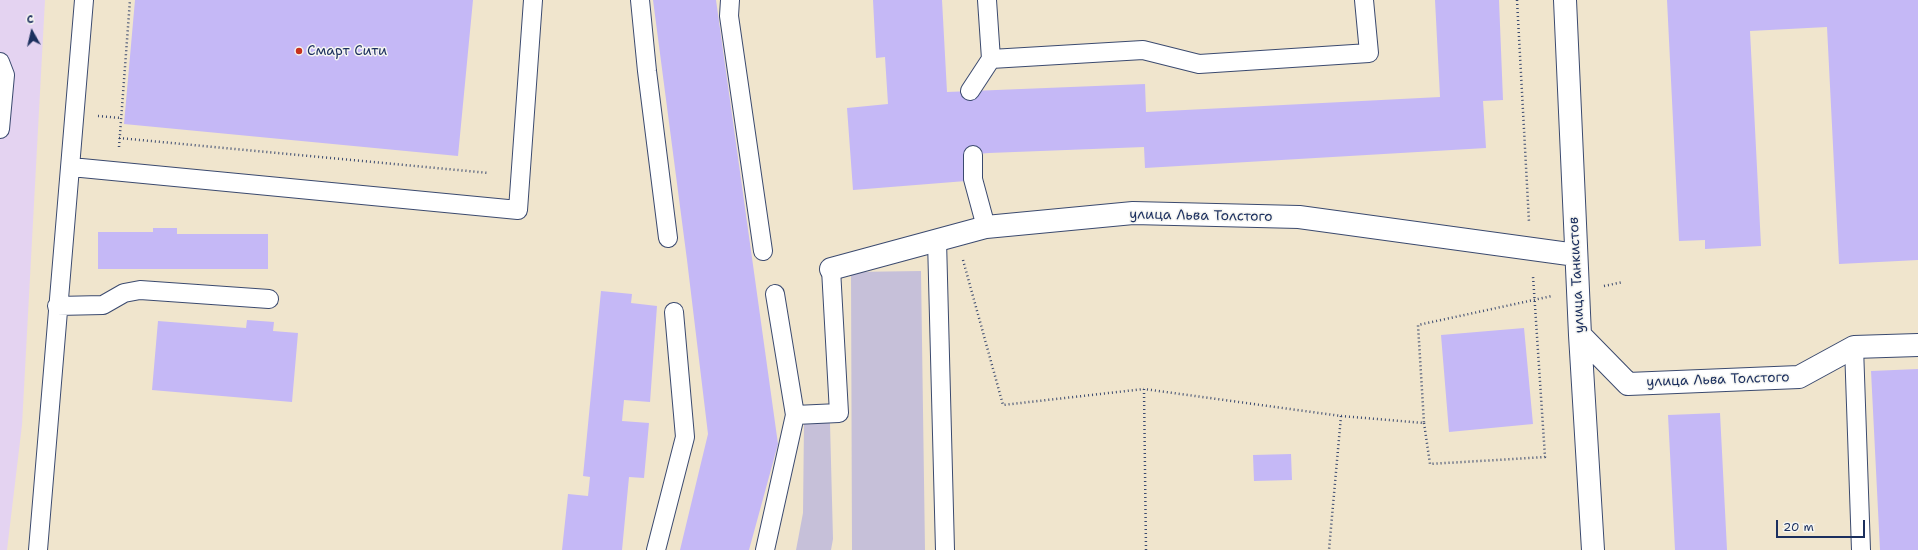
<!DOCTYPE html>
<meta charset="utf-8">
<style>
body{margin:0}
#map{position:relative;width:1918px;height:550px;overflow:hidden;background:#f0e5cd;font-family:"Shantell Sans",sans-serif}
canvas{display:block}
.north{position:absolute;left:12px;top:12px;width:40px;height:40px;-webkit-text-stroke:3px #f6f6f2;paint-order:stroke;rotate:352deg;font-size:11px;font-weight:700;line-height:16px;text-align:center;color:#1b2f5e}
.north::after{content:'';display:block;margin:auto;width:14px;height:18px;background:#1b2f5e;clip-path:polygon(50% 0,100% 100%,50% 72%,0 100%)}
.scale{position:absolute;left:1776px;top:520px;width:89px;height:18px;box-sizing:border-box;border:2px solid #1b2f5e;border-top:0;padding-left:5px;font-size:12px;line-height:14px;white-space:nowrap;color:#1b2f5e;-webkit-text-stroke:3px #f6f6f2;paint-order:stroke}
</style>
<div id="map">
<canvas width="1918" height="550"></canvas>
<div class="north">С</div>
<div class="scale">20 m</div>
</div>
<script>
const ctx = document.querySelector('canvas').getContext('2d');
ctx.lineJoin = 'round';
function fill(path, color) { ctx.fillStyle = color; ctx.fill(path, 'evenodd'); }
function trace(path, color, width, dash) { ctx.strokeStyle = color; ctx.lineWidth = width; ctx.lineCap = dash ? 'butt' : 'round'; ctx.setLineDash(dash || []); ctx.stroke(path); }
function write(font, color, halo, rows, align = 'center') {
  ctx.font = font + ' "Shantell Sans",sans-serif'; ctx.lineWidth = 3; ctx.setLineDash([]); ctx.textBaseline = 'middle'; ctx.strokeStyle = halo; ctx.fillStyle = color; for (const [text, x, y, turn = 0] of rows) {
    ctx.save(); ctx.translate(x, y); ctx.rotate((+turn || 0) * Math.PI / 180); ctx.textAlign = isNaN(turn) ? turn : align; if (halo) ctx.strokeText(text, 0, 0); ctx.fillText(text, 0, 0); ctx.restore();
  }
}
fill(new Path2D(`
 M0 0H45L22 425 7 550H0Z`), '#e4d3f1');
fill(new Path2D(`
 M921 271 925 550H852L851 272Z
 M804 423H830L833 539 831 550H796L803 513Z`), '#c6c0d9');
fill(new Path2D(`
 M135 0H473L458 156 124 124Z
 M653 0H716L778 444 749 550H680L708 434 687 260Z
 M873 0H942L947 92 1145 84 1146 112 1440 97 1435 0H1499L1503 100 1483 101 1486 148 1145 168 1144 147 989 153 964 155 966 181 853 190 847 108 888 104 885 57 876 58Z
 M1667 0H1918V260L1839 264 1827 27 1750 31 1761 246 1705 249V240L1679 241Z
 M153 228H177V234H268V269H98V232H153Z
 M601 291 632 294 631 303 657 306 650 402 624 400 622 421 649 423 644 478 629 477 622 550H562L568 494 588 496 590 477 583 476Z
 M247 320 274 322 273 331 298 333 292 402 152 390 158 321 246 328Z
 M1524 328 1533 424 1449 432 1441 335Z
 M1918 369V550H1880L1871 371Z
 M1720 413 1727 550H1675L1668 415Z
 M1291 454 1292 480 1254 481 1253 455Z`), '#c5b8f6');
const service = new Path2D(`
 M640 0 647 71 668 238
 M730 0 729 16 763 251
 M987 0 991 59 1143 50 1199 64 1369 53 1364 0
 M0 62 5 75 0 129
 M970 91 991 59
 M973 155V179L986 227
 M71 167 518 210 533 0
 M937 240 945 550
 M57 306 103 305 124 293 140 290 269 299
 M1854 347 1861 550
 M795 415 839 413 831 269
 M38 550 84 0
 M656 550 685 437 674 312
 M765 550 795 415 775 294`);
const minor = new Path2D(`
 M1565 0 1580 335 1593 550
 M831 269 986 227 1133 213 1299 217 1576 255
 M1580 335 1628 384 1799 377 1854 347 1918 345`);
trace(service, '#3b4a6f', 20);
trace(minor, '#3b4a6f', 24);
trace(new Path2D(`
 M1517 0 1529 222
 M98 116 121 118
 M119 138 489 173
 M119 147 130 0
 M963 260 1003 405 1144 389
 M1604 286 1623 282
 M1341 416 1424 423 1418 325 1552 296
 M1424 423 1430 464 1545 457 1533 276
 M1146 550 1144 389 1341 416 1329 550`), '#3b4a6f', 2.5, [1, 3]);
trace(service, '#fff', 18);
trace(minor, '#fff', 22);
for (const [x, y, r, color] of [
 [299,51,4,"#c8321e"]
]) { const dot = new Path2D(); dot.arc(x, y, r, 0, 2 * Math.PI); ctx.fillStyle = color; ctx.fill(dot); trace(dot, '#f6f6f2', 1.5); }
write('14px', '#1b2f5e', '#f6f6f2', [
 ["Смарт Сити",307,51]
], 'left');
write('14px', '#1b2f5e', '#f6f6f2', [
 ["улица Льва Толстого",1201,216,1],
 ["улица Танкистов",1577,275,-93],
 ["улица Льва Толстого",1718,380,-2]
]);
</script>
